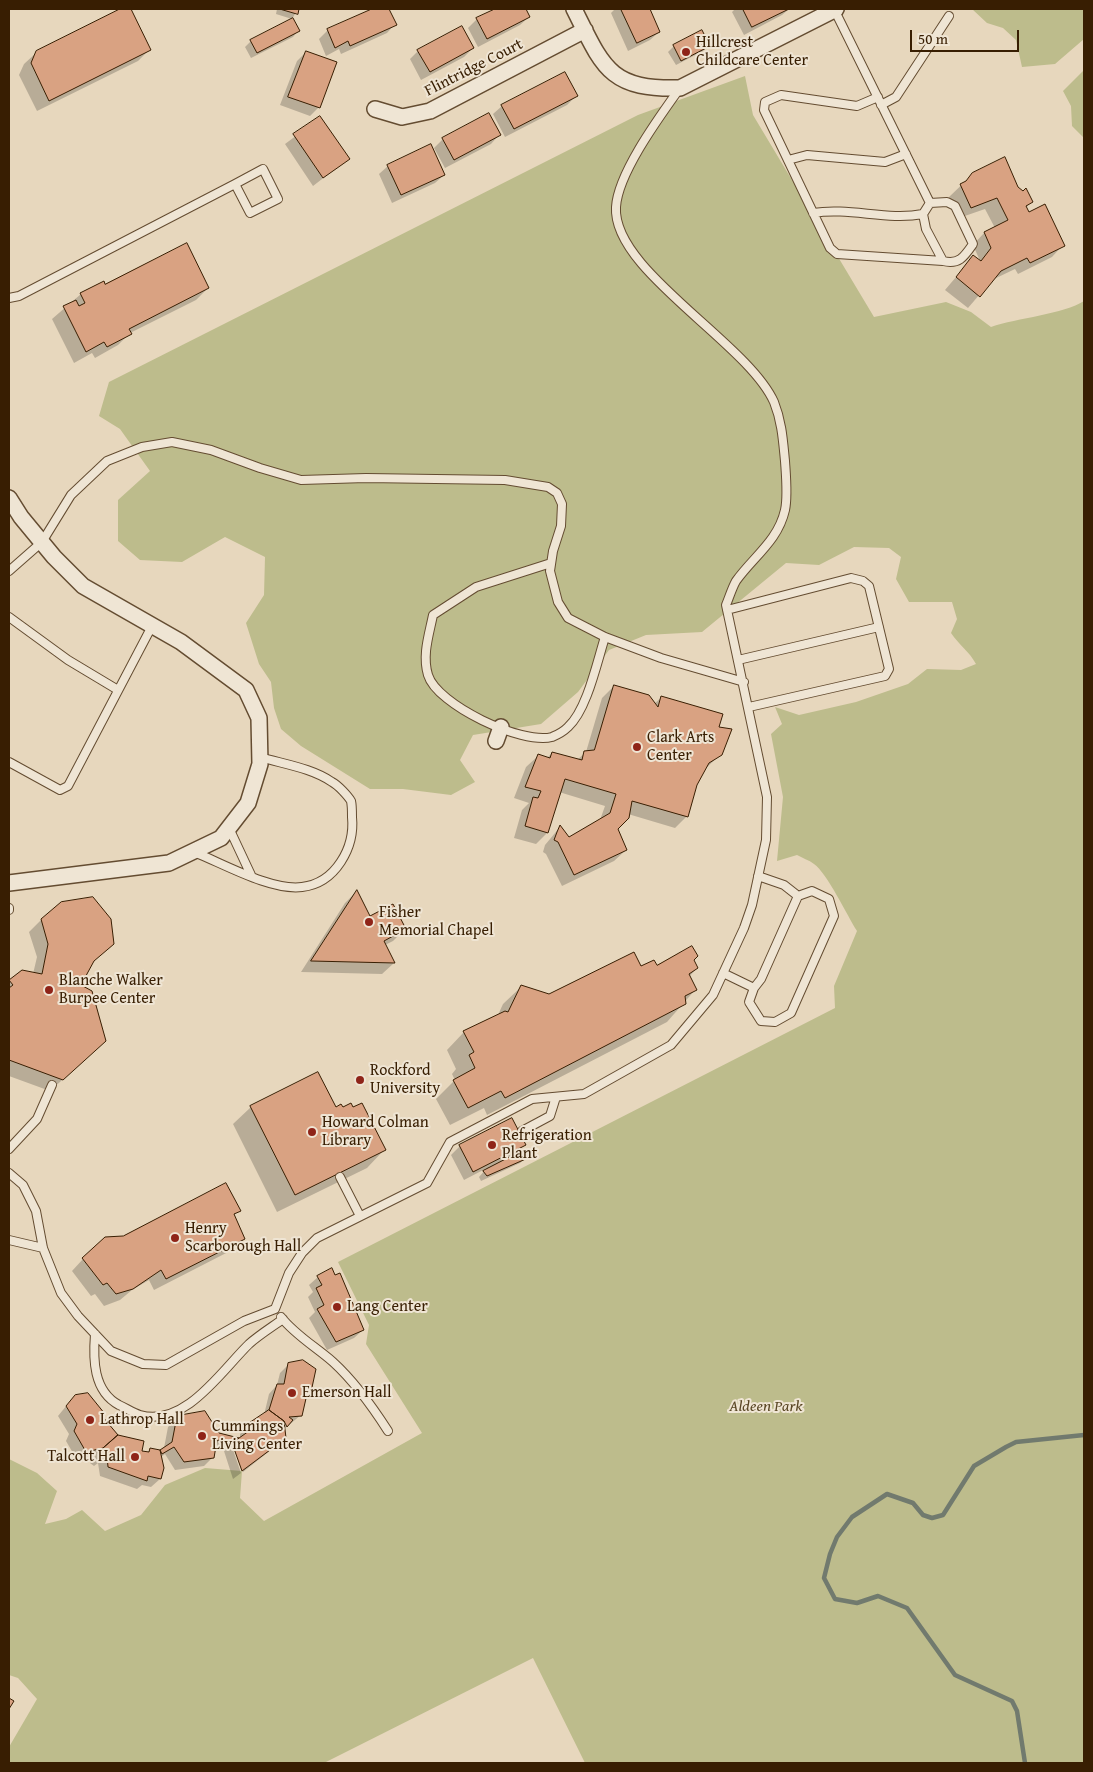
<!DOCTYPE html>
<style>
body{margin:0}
#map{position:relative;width:1093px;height:1772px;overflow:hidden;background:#e7d7bd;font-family:"Gentium Book Plus",serif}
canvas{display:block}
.frame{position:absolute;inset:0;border:10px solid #381e02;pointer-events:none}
.scale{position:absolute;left:910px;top:30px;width:109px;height:22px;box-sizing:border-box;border:2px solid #381e02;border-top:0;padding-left:6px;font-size:15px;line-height:18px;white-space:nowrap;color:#381e02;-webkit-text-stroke:4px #efe5d4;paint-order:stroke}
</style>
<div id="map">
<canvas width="1093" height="1772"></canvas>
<div class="frame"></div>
<div class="scale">50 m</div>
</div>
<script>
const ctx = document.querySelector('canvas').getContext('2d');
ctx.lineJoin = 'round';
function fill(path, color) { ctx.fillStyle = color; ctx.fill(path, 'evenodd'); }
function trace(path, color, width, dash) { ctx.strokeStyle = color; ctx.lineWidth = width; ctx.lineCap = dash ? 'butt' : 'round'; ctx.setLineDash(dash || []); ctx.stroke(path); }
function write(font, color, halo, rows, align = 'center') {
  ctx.font = font + ' "Gentium Book Plus",serif'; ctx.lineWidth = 4; ctx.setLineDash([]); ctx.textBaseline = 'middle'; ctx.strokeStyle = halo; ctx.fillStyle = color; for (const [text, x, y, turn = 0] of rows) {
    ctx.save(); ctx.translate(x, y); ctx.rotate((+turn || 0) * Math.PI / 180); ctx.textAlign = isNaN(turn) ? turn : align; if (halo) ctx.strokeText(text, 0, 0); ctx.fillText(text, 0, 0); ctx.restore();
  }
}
fill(new Path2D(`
 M972 9H1084V39L1055 64 1022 67 1016 40 1003 28 987 23Z
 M1084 70V138L1072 126 1071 106 1063 91Z
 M745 76 753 115 874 317 946 302 971 312 991 327C1017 318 1064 314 1084 301V1763H585L533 1658 324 1763H9V1747L37 1699 18 1678 9 1675V1459L37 1473 57 1491 45 1524 66 1519 82 1510 105 1531 141 1515 165 1485 205 1468 242 1471 240 1498 264 1521 422 1433 366 1344 369 1325 338 1262 835 1008 834 986 857 931C847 915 827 873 814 864 809 860 802 858 797 855L777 861 783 797 771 734 782 724 775 707 799 715 856 702 908 684 927 669 961 670 976 664C969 651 959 645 951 633L957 619 952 602H909L896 579 901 557 889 548 854 547 819 565 786 563 702 632 646 635 609 650 578 692 541 724 473 735 460 760 475 782 451 795 403 789H370L301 746 281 729 274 708 271 682 259 664 246 623 264 595 265 557 225 537 182 562 140 560 118 541V500L150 471 120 429 99 416 109 382 638 115Z`), '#bdbc8c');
fill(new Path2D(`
 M123 9H129L150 49 138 61 37 111 19 75 24 64 37 52Z
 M277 9H298L292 19 276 14Z
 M375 9H388L395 24 387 33 341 54 339 49 326 56 319 39 327 31Z
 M491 9H525L529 17 520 25 478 47 468 28 477 19 492 11Z
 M615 9H648L659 32 650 40 628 51 611 13Z
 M735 9H789L782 15 744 35 732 12Z
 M298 31 293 37 251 58 245 47 251 41Z
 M674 46H708L703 51 676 65 668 52Z
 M473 48 464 57 421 80 410 59 418 51Z
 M306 52 319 107 310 116 280 105 297 61Z
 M576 96 567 105 505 137 493 114 502 106Z
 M320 118 348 159 313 186 285 144Z
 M499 135 491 144 445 168 434 148 443 139Z
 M388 166 444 175 435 183 392 203 379 174Z
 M973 174 1017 188 1031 202 1026 208 1029 213 1063 245 1052 257 1018 274 1015 269 992 280 968 308 945 290 973 257 981 263 973 245 984 233 995 228 985 209 959 218 949 197Z
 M105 286 208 288 196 300 130 333 118 345 95 358 92 353 74 363 52 319 81 294Z
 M614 686 654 704 662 697 717 728 721 754 704 770 696 784 687 816 675 828 628 814 616 829 626 850 614 861 562 886 546 854 543 852 545 845 560 827 569 839 600 820 605 806 559 792 547 833 536 844 514 838 522 810 529 803 514 798 526 767 538 756 547 758 552 753 577 760 586 752 602 698Z
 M356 892 370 917 405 929 393 941 385 945 394 963 382 974 301 972 345 903Z
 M41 920 112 944 91 964 80 986 92 1053 50 1091 9 1076V983L22 971 33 974 37 957 29 932Z
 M693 960 697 968 689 977 695 990 667 1022 487 1115 484 1108 450 1125 436 1099 455 1080 452 1074 456 1069 447 1050 464 1032 498 1015 503 1004 521 987 549 995 641 968Z
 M251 1107 335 1109 384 1150 367 1168 277 1212 233 1124Z
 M511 1120 524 1145 513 1156 526 1158 520 1163 481 1181 479 1177 487 1168 464 1180 451 1155 460 1146Z
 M239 1210 233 1216 244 1238 232 1250 154 1290 149 1280 132 1290 120 1300 104 1306 95 1294 91 1296 72 1271 83 1259Z
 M318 1277H334L363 1330 354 1338 327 1350 309 1318 315 1312 308 1297 313 1292 309 1285Z
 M289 1364 305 1395 301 1415 284 1429 285 1437 276 1446 243 1472 234 1444H231L241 1473 233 1479 224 1451 214 1450 213 1457 204 1466 175 1470 165 1454 161 1457 160 1479 151 1487 142 1485 137 1489 100 1476 98 1463 94 1466 90 1463 96 1455 77 1460 66 1441 69 1434 58 1416 67 1405 101 1417 117 1437 141 1452 147 1453 151 1449 160 1451 164 1448 168 1427 177 1418 218 1434 240 1439V1434L264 1415 269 1394 277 1385 280 1373Z`), '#0003');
trace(new Path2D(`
 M1025 1763 1017 1711 1012 1701 955 1675 907 1608 878 1596 857 1603 835 1599 824 1578 830 1554 837 1537 852 1517 887 1494 913 1503 923 1515 932 1518 943 1515 974 1466 1006 1447 1016 1442 1084 1435`), '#717a6e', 4.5);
const building = new Path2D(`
 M120 9H131L151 50 49 101 31 63 36 51Z
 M280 9H299L298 14Z
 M372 9H389L397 25 350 46 348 41 335 48 327 29Z
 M495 9H526L530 17 487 39 476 18Z
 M621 9H650L660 32 637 43Z
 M743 9H789L752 27Z
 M293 18 300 31 257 53 250 40Z
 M462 26 474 48 430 72 417 50Z
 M702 30 710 46 681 61 673 45Z
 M306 51 337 62 320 108 288 97Z
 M565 72 578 96 514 129 501 105Z
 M489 113 501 135 454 160 442 138Z
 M320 116 350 159 323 178 293 134Z
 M431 144 445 175 401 195 387 165Z
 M1005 157 1018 187 1023 191 1026 188 1033 202 1026 206 1029 212 1045 204 1065 246 1030 263 1027 258 1001 271 980 297 956 277 973 255 981 261 991 248 984 232 1008 220 997 198 971 208 960 184 966 181 972 173Z
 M187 243 209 288 129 329 132 334 107 347 104 342 86 352 63 306 76 300 79 306 85 303 80 293 104 281 105 284Z
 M614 685 649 695 658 707 661 696 723 714 719 727 732 729 722 755 709 763 697 785 688 817 632 801 629 818 618 829 627 850 574 875 558 842 554 840 557 832 560 825 569 837 610 813 616 794 565 779 548 833 525 826 533 797 538 798 541 791 525 787 538 754 550 758 552 752 582 760 584 751 594 750Z
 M357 890 370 916 393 904 406 929 384 941 395 963 311 961Z
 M93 897 111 919 114 944 94 961 81 985 92 991 106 1041 63 1080 9 1060V988L13 985 9 980 22 970 42 974 48 944 41 919 61 902Z
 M692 946 698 956 694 960 698 968 689 974 697 990 685 996 686 1004 505 1098 501 1091 468 1108 453 1080 475 1068 469 1055 474 1052 463 1031 505 1011 508 1012 521 985 549 994 634 952 641 966 654 960 657 965Z
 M318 1072 336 1107 341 1104 343 1107 351 1103 353 1107 362 1103 386 1150 295 1195 250 1106Z
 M512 1118 526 1145 473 1172 459 1145Z
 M524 1150 528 1158 487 1176 483 1171Z
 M226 1183 241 1211 234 1214 245 1239 166 1279 161 1270 133 1289 116 1294 107 1283 103 1285 82 1258 105 1237 123 1236Z
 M332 1268 335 1275 340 1273 364 1330 336 1342 317 1309 324 1305 316 1288 322 1285 317 1276Z
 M303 1360 316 1369 311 1392 307 1394 302 1416 289 1417 293 1420 287 1427 284 1421 269 1410 277 1384H284L288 1363Z
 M88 1393 105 1414 102 1416 118 1435 103 1448 86 1452 74 1431 77 1424 66 1406 75 1395Z
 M269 1410 284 1421 286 1438 242 1471 232 1443 249 1431 248 1424Z
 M205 1411 219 1433 239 1438 232 1443 217 1440 214 1458 184 1462 174 1447 162 1454 160 1450 172 1442 177 1416Z
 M118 1435 144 1441 142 1451 149 1452 150 1448 160 1450 164 1468 161 1479 148 1476 147 1481 108 1467 107 1456 104 1458 98 1453Z
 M9 1698 14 1701 9 1709Z`);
fill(building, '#d9a282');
trace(building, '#381e02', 1);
const service = new Path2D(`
 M834 9 930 203 923 214 926 229 943 261C959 265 964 257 973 244L955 206 947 202 930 203
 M878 97 857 106 781 95 765 102 764 110 830 248 837 254 943 261
 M881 105 896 97 949 16
 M788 160 807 155 885 162 906 154
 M813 213C850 207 887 221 923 214
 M9 298 19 296 235 184 263 169 278 199 250 213 235 184
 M551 563 476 587 433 615C429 635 422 655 428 675 437 705 522 745 552 737 557 735 564 731 568 727 587 710 597 662 605 637
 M9 571 42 542 71 495 107 461 142 447 172 442 211 450 260 468 301 480 366 478 505 480 548 487 557 493 562 504 561 526 553 551 550 571 558 602 568 618 605 637 661 658 744 682
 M727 610 851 578 863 581 869 586 889 669 885 676 749 707
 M9 617 68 660 118 690
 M738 660 879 627
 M9 762 60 790 68 786 152 626
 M229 828 251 875
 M194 852C224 864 271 891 302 887 336 883 355 847 352 817 352 812 352 805 351 801 348 796 338 785 332 782 312 768 283 764 260 757
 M9 908V910
 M723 973 754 988 761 979 798 896 784 885 758 876
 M754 988 749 1002 761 1021 775 1022 791 1013 834 916 829 899 812 891 798 896
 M522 1131 550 1116 556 1097
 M9 1149 37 1119 52 1085
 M9 1173 23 1185 36 1211 43 1248 61 1293 78 1316 111 1351 143 1364 166 1365 244 1321 275 1309 289 1273 302 1253 317 1238 427 1183 450 1142 532 1099 584 1094 671 1045 713 995 744 928 752 905 766 840 767 797 726 605C729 598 732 588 736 581 753 557 778 541 785 510 788 496 786 476 785 461 783 441 782 422 774 402 747 342 612 270 616 207 618 173 660 116 680 88
 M340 1177 360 1216
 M9 1240 43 1248
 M281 1317C295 1335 316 1347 333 1362 355 1382 372 1406 388 1431
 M95 1334C93 1359 93 1391 119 1405 126 1408 133 1413 140 1415 185 1428 222 1370 249 1344 259 1335 272 1327 283 1319`);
const minor = new Path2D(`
 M574 9C603 67 609 90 680 88L836 9
 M375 109 402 117 430 111 585 30
 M9 498 21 517 54 557 83 586 181 642 246 690 259 718 260 764 248 803 221 838 169 863 9 883
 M496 741 501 727`);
trace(service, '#644c31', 10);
trace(minor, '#644c31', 18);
trace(service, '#efe5d4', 8);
trace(minor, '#efe5d4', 15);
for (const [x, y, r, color] of [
 [686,52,5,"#8f2418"],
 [637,747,5,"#8f2418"],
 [369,922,5,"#8f2418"],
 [49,990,5,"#8f2418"],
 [360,1080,5,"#8f2418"],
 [312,1132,5,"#8f2418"],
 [492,1145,5,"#8f2418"],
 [175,1238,5,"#8f2418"],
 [337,1307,5,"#8f2418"],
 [292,1393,5,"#8f2418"],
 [90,1420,5,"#8f2418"],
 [202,1436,5,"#8f2418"],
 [135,1457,5,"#8f2418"]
]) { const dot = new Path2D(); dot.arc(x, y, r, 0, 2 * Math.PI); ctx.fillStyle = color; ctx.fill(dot); trace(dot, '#efe5d4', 2); }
write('16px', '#381e02', '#efe5d4', [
 ["Hillcrest",696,43],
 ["Childcare Center",696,61],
 ["Clark Arts",647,738],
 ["Center",647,756],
 ["Fisher",379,913],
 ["Memorial Chapel",379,931],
 ["Blanche Walker",59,981],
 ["Burpee Center",59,999],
 ["Rockford",370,1071],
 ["University",370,1089],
 ["Howard Colman",322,1123],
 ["Library",322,1141],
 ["Refrigeration",502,1136],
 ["Plant",502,1154],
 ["Henry",185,1229],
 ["Scarborough Hall",185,1247],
 ["Lang Center",347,1307],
 ["Emerson Hall",302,1393],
 ["Lathrop Hall",100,1420],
 ["Cummings",212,1427],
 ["Living Center",212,1445],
 ["Talcott Hall",125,1457,"right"]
], 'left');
write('16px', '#381e02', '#efe5d4', [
 ["Flintridge Court",474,68,-27]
]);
write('italic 16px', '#594624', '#efe5d4', [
 ["Aldeen Park",766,1407]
]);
</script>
